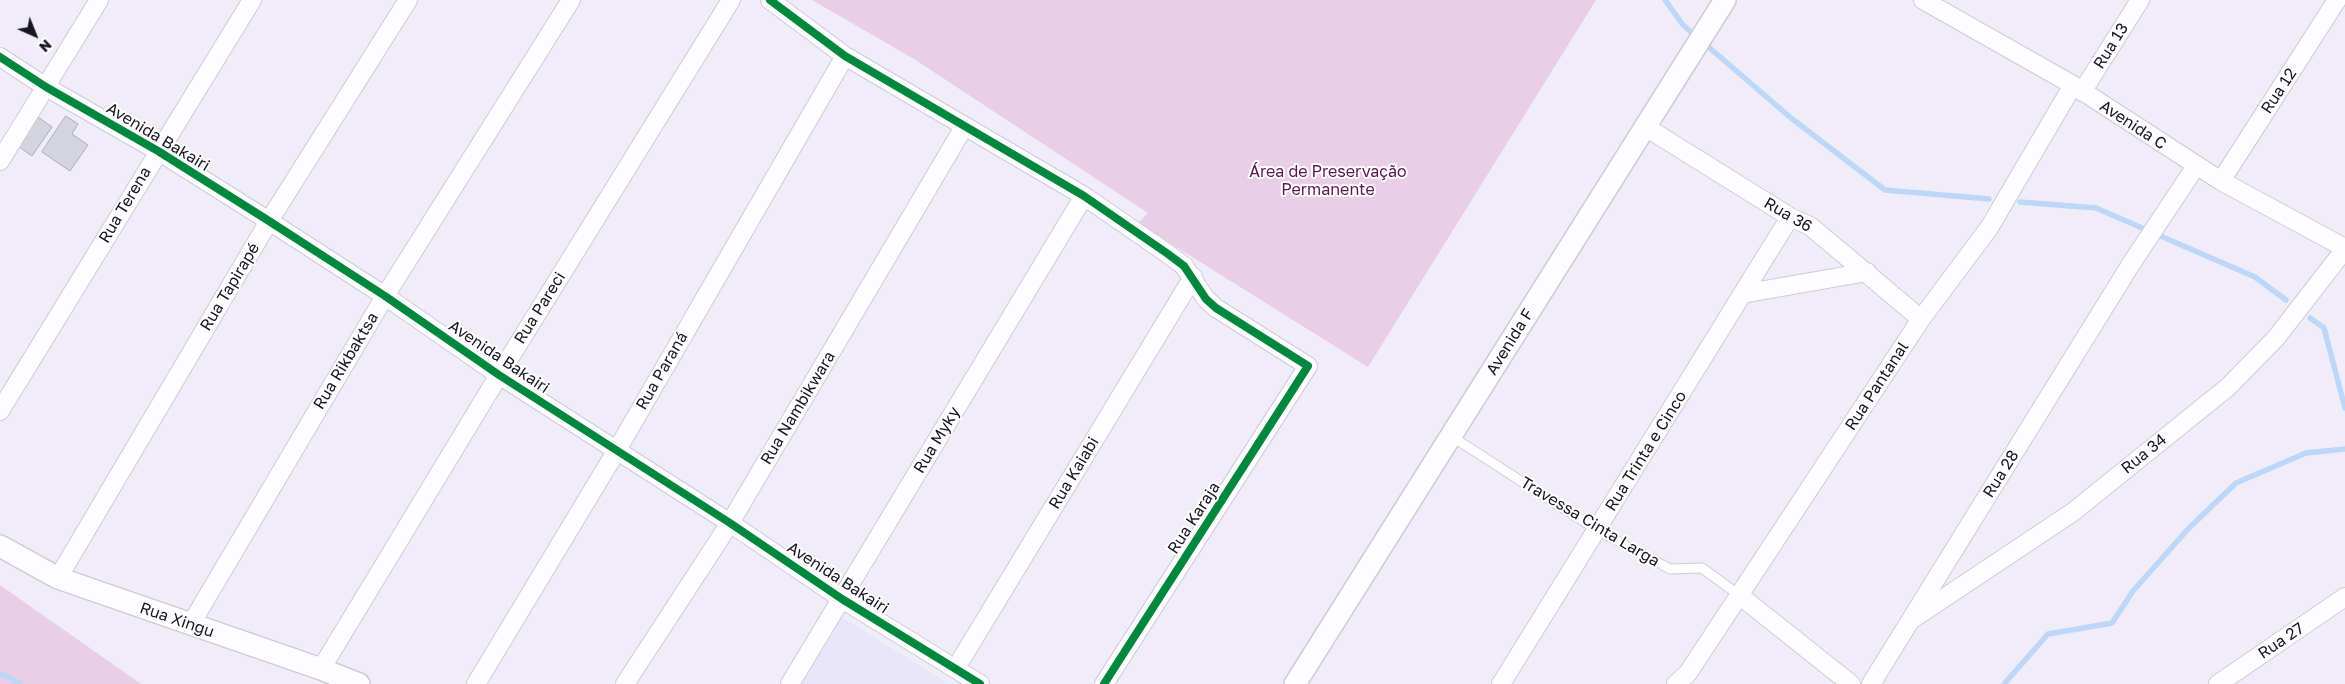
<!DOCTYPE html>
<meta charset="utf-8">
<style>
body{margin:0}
#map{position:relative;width:2345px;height:684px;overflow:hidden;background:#f0edf9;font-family:"Golos Text",sans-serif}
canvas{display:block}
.north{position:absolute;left:10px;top:10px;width:50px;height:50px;-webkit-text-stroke:4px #fff;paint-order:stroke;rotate:136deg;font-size:14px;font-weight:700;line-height:20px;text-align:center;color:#181522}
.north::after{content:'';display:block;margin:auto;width:18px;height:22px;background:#181522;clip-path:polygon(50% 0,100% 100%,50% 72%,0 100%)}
</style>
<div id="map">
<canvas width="2345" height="684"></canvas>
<div class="north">N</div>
</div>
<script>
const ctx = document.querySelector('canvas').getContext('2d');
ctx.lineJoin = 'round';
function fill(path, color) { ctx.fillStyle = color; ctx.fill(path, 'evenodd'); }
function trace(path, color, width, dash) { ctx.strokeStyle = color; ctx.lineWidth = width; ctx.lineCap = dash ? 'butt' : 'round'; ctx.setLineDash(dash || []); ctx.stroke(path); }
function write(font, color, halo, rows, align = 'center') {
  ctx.font = font + ' "Golos Text",sans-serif'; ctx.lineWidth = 4; ctx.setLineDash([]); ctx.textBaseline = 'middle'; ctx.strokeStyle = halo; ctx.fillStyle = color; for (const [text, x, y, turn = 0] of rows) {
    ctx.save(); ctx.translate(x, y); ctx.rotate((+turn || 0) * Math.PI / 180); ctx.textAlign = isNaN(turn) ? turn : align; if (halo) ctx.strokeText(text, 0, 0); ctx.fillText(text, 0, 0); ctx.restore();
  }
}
fill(new Path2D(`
 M838 615 949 684H797Z`), '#e9e5fa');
fill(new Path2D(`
 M812 0H1596L1368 367 1138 223 1148 213 914 59Z
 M0 585 134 679 141 684H0Z`), '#e9cee6');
trace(new Path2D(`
 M1665 0 1683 25 1791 118 1885 190 1989 199
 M2020 202 2096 208 2255 277 2286 300
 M2310 318 2324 328 2345 408
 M0 673 20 684
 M2004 684 2048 634 2112 623 2133 591 2189 528 2236 483 2306 453 2345 449`), '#bcd7f7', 5.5);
const building = new Path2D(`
 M35 115 52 127 32 156 15 144Z
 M66 116 78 124 72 134 88 145 70 171 42 152Z`);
fill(building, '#d3d4e0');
trace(building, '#abacb6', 1);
const service = new Path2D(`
 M1451 436 1597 530 1670 569 1702 568 1739 595`);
const minor = new Path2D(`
 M770 0 845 56 1084 196 1168 254 1184 266 1206 299 1216 308 1308 366 1104 684
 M1923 0 2073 85 2221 181 2345 248
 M0 57 46 87 158 151 269 221 385 296 499 375 730 523 842 599 980 684
 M2082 92 2140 0
 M1644 126 1790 217 1810 226 1921 319
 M0 161 99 0
 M2221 181 2337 0
 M1742 294 1867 272
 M0 411 252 0
 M58 578 269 221 408 0
 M1739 595 1851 684
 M1914 618 2073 512 2228 387 2276 338 2345 249
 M191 624 385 296 571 0
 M956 668 1193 277
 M321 669 499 375 731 0
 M476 684 617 450 845 56
 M625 684 730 523 964 127
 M790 684 1084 196
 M1501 684 1790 217
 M1676 684 1688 673 1921 319 1989 228 2073 85
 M1871 684 2131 264 2196 166
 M2218 684 2345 597`);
const tertiary = new Path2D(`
 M0 546 58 578 321 669 359 684
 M1295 684 1725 0`);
trace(service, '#cecbd8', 11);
trace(minor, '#cecbd8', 20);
trace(tertiary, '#cecbd8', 24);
trace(service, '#fdfcfe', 9);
trace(minor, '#fdfcfe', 18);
trace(tertiary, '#fdfcfe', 21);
trace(new Path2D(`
 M770 0 845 56 1084 196 1168 254 1184 266 1206 299 1216 308 1308 366 1104 684
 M0 57 46 87 158 151 269 221 385 296 499 375 730 523 842 599 980 684`), '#00873e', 8);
write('16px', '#181522', '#fff', [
 ["Rua 13",2111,46,-58],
 ["Rua 12",2279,91,-57],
 ["Avenida C",2133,125,33],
 ["Avenida Bakairi",158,137,31],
 ["Rua Terena",125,205,-59],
 ["Rua 36",1788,215,30],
 ["Rua Tapirapé",230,287,-59],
 ["Rua Pareci",540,308,-58],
 ["Avenida F",1510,342,-58],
 ["Avenida Bakairi",499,357,34],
 ["Rua Rikbaktsa",346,361,-59],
 ["Rua Paraná",662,371,-60],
 ["Rua Pantanal",1877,386,-57],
 ["Rua Nambikwara",798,408,-59],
 ["Rua Myky",937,440,-59],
 ["Rua Trinta e Cinco",1646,451,-58],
 ["Rua 34",2144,454,-39],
 ["Rua Kaiabi",1074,473,-59],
 ["Rua 28",2001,474,-58],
 ["Rua Karaja",1194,518,-57],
 ["Travessa Cinta Larga",1590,522,31],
 ["Avenida Bakairi",838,578,33],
 ["Rua Xingu",177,620,19],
 ["Rua 27",2281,641,-34]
]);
write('16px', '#5b164d', '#fff', [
 ["Área de Preservação",1328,172],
 ["Permanente",1328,190]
]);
</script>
